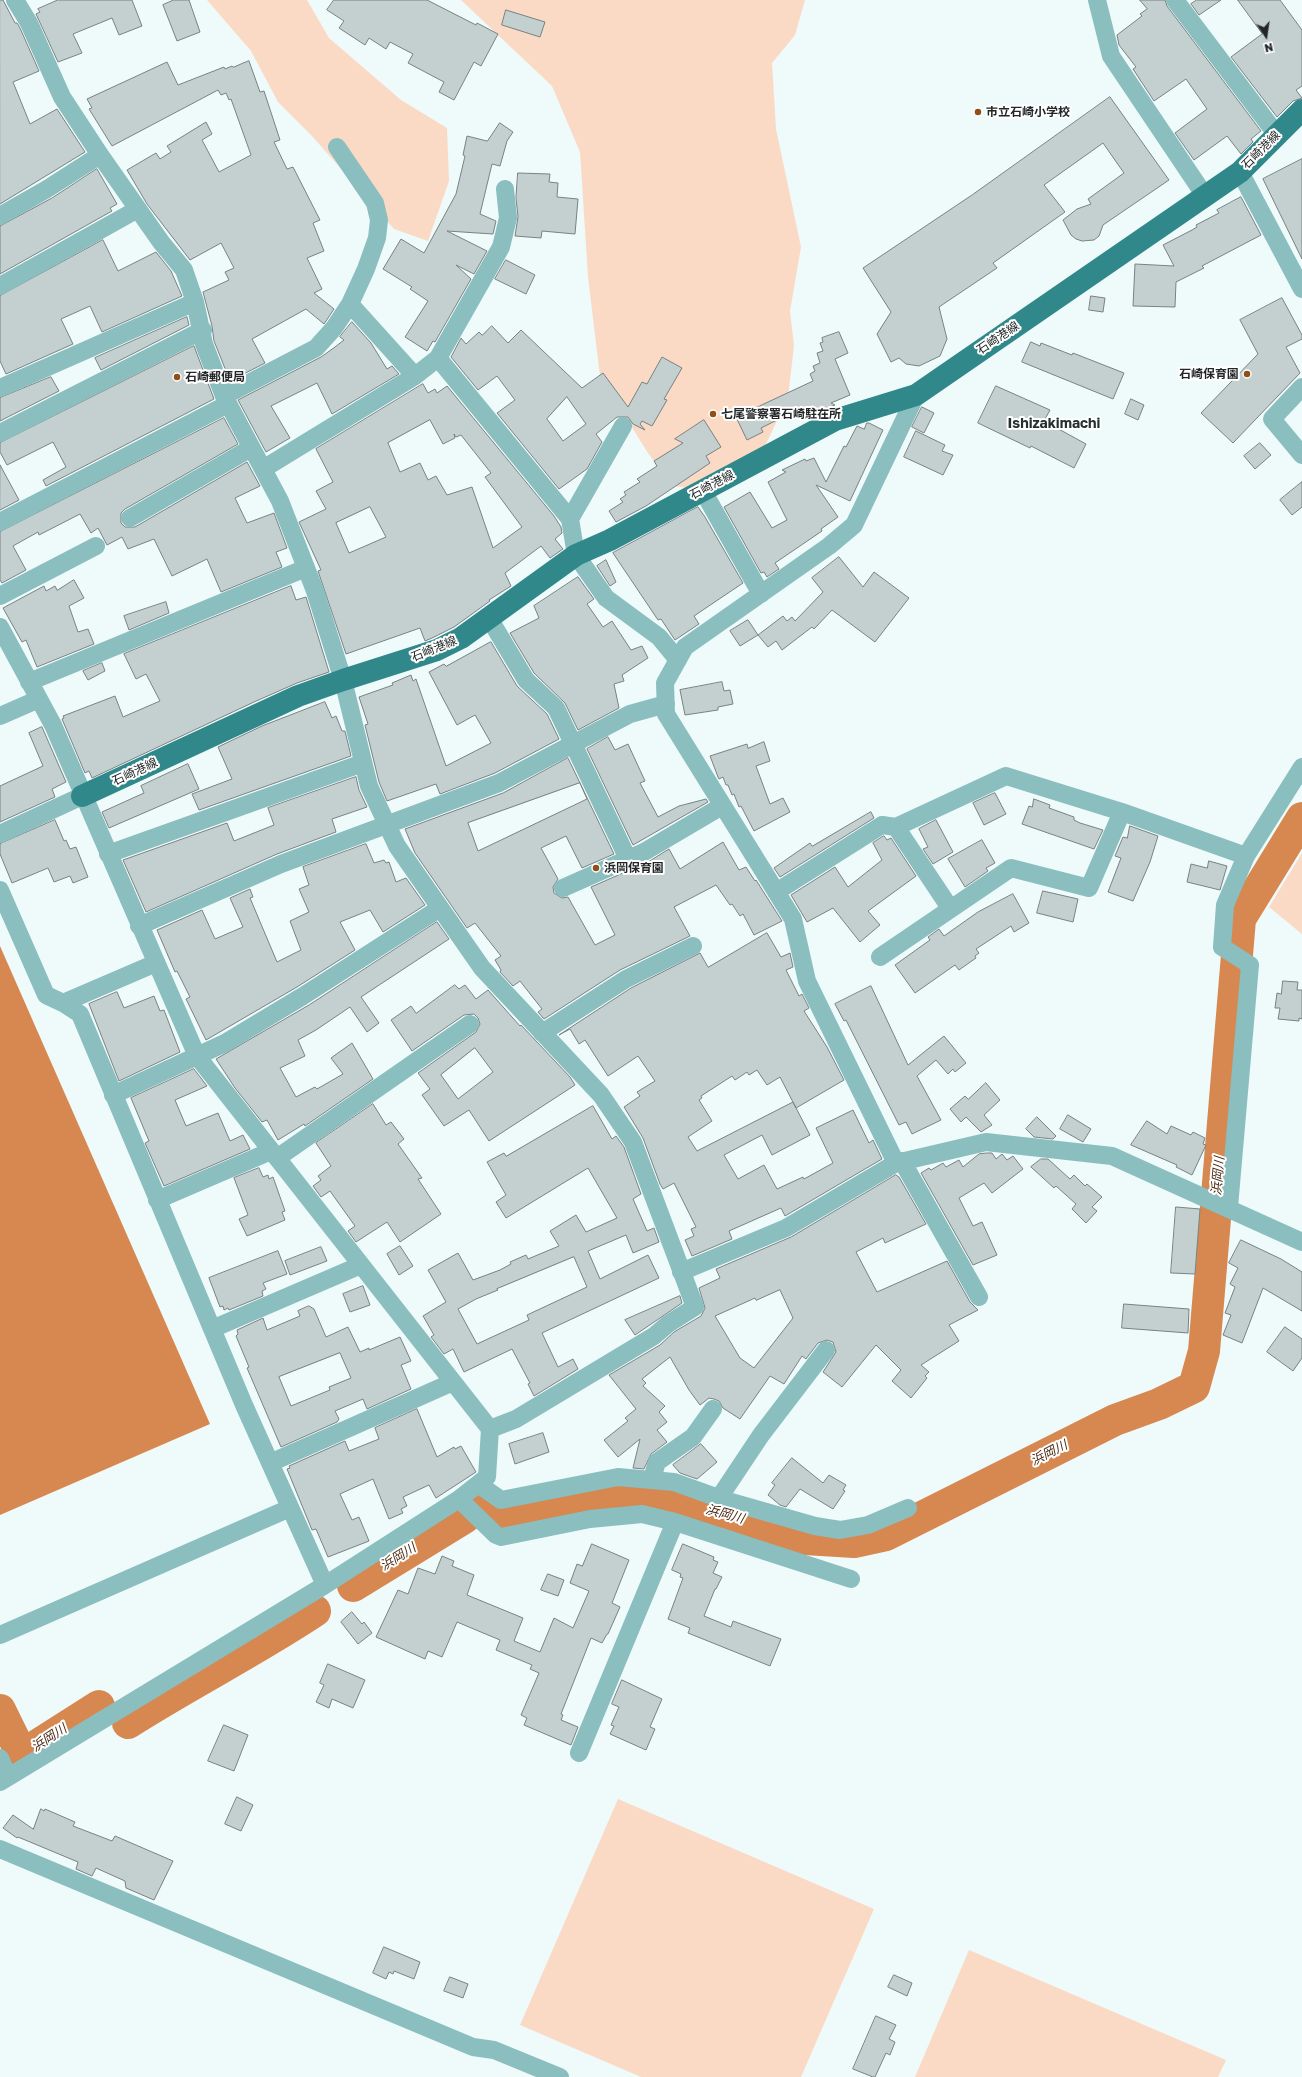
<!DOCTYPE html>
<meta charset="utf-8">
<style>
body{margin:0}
#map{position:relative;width:1302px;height:2077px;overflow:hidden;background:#effafb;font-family:"Golos Text",sans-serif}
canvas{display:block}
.north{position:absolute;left:1246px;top:16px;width:40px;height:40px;-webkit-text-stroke:3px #fff;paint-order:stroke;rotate:167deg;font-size:11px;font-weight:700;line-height:16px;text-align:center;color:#222627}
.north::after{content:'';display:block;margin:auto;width:14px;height:18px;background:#222627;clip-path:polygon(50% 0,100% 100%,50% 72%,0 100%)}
</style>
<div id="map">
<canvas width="1302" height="2077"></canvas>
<div class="north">N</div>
</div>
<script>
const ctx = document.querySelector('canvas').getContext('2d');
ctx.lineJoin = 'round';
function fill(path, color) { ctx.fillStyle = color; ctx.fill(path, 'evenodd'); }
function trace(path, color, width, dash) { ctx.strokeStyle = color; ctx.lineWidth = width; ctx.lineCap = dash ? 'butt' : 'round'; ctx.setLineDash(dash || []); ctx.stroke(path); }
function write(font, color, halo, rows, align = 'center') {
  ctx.font = font + ' "Golos Text","Noto Sans JP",sans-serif'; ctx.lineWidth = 4; ctx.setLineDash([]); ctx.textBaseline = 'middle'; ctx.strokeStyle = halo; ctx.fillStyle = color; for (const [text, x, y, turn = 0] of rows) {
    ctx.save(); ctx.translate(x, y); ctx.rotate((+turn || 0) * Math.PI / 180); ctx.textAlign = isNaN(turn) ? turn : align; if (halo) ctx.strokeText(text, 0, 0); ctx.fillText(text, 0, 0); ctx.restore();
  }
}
fill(new Path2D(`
 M207 0H307L329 38 401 100 447 128 449 181 428 241 394 229 312 136 278 102 251 51Z
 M461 0H805L795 35 772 63 776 129 801 247 790 311 794 346 788 397 759 459 717 491 672 486 648 453 600 376 588 277 580 152 552 86Z
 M1302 853V934L1269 907Z
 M618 1799 874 1909 801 2077H641L520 2025Z
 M969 1950 1226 2060 1218 2077H915Z`), '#fadac5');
fill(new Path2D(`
 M0 946 210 1424 0 1515Z`), '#d78850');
trace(new Path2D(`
 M353 1586 464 1518 481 1505 502 1515 610 1496 644 1497 727 1513 805 1539 854 1542 886 1535 1115 1420 1159 1404 1194 1387 1204 1351 1240 919 1302 818
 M0 1710 22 1755 99 1706
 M128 1723C189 1684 255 1651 315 1611`), '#d78850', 32);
const building = new Path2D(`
 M0 0H3L15 23H17L20 28 39 71 13 82 30 124 57 109 85 152 0 204Z
 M58 0H132L142 26 119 35 112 18 73 34 82 53 58 62 36 14 40 12 38 9Z
 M174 0H189L200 32 177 41 163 5Z
 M334 0H427L476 25 477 23 498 34 481 66 474 62 454 100 439 92 444 82 408 63 413 54 390 42 386 49 369 38 365 45 339 28 344 21 327 10Z
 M1140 0H1165L1167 6 1261 131 1251 139 1253 142 1241 154 1227 136 1194 160 1175 133 1207 109 1186 79 1154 101 1133 69 1136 67 1119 45 1117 35 1142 16 1140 14 1147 9Z
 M1197 0H1221L1199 15 1191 4Z
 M1238 0H1280L1302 30V86L1296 90 1302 98 1293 101 1277 117 1231 57 1262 34Z
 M506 10 545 22 540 37 502 25Z
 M249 61 260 92 264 91 280 140 274 142 287 169 293 167 320 220 313 223 324 251 307 258 322 289 314 293 334 309 324 324 306 309 252 339 265 363 230 381 214 341 212 326 203 292 229 280 225 272 234 268 221 243 190 260 147 204 127 170 156 153 160 159 171 152 167 146 206 122 212 134 202 140 219 172 251 155 231 99 229 100 226 93 221 95 218 90 112 146 89 109 92 108 87 99 167 62 178 85 224 67 225 69 232 66 233 67Z
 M1110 97 1169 180 1103 225 1099 236 1094 240 1082 241 1076 239 1071 235 1063 220 1077 209 1091 204 1088 199 1124 173 1103 143 1044 185 1065 212 993 263 997 268 939 307 947 339 940 356 919 366 906 364 899 358 891 362 877 334 891 312 863 268 972 195Z
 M500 123 513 132 507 141 500 166 492 164 480 214 496 221 493 234 447 231 487 251 474 274 456 265 471 279 435 342 433 341 427 351 405 337 428 301 410 289 412 287 383 269 401 239 424 253 456 194 465 156 463 155 467 136 487 141Z
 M1302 159V259L1263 179Z
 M97 169 117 204 110 208 112 211 0 274V226L52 198Z
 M518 173 550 174 549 182 558 183 557 197 578 199 575 234 542 231 541 238 515 236 518 217 516 198Z
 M1241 197 1261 235 1202 266 1204 268 1176 282 1175 307 1133 306 1135 264 1174 266 1163 245 1192 230 1197 227 1196 225 1219 213 1217 210Z
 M103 240 118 271 156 252 171 271 182 296 102 332 90 306 61 319 73 344 6 374 0 361V296Z
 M506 260 535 275 526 294 495 279Z
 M1091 296 1105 298 1103 312 1089 310Z
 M1282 298 1302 335V339L1286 347 1300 373 1233 443 1201 413 1258 354 1240 320Z
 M187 317 189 325 101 370 95 358Z
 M352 322 371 343 387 369 392 366 399 374 332 414 317 383 271 406 290 438 266 452 238 400 321 357 335 347 344 340 340 337Z
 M492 326 508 343 521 330 582 388 603 373 628 407 642 382 647 384 662 357 682 368 664 399 667 400 652 426 642 421 640 424 645 430 633 424 628 417H617L596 434 602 442 587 469 559 489 497 413 515 400 497 376 478 390 451 357 461 338 466 344 479 332 482 335ZM567 397 586 424 563 441 547 419Z
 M839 332 848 353 835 359 850 395 831 403 835 405 810 415 807 411 793 418 791 413 761 428 763 432 747 440 736 417 813 381 810 374 815 371 813 366 820 363 817 353 823 351 820 343 823 342 822 338Z
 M1031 342 1040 346 1041 343 1072 355 1073 353 1124 373 1113 399 1022 362Z
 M194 346 214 399 46 486 43 480 66 467 53 442 7 465 0 452V443Z
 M51 377 59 391 0 421V398Z
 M423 384 428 393 435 389 437 393 447 386 554 516 561 527 562 533 555 539 563 549 550 558 541 546 505 573 511 586 489 600 490 601 454 627 432 638 425 641 420 628 346 654 318 571 321 570 299 522 326 509 316 491 333 482 316 449ZM430 420 443 444 455 438 454 434 456 437 461 435 491 473 485 477 522 527 493 548 472 487 447 495 436 476 428 480 420 463 400 472 388 443ZM370 507 386 537 349 553 336 523Z
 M996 386 1050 410 1044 421 1086 444 1074 468 1031 446 1030 448 978 423Z
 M1131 399 1144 405 1138 420 1125 414Z
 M922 407 934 413 924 433 912 427Z
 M224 418 238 444 125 509 121 513V523L125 527H135L247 462 260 486 235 498 247 523 274 513 287 548 276 552 282 567 221 592 207 559 172 576 154 539 128 549 122 537 107 545 98 528 91 533 80 514 39 535 38 532 13 546 26 570 2 583 0 580V532Z
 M704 420 721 447 706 456 710 463 646 506 616 522 609 511 623 502 620 499 626 495 624 492 640 482 637 479 657 466 654 461 683 443 675 439Z
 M867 423H869L883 430 850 501 816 485 838 517 821 529 822 531 775 563 779 569 767 577 764 572 761 573 724 507 750 492 772 528 787 520 768 482 786 472 782 470 805 459 806 461 814 458 826 482 844 446 846 447 857 426 864 429Z
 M916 431 945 445 942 451 953 455 943 475 904 457Z
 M1260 443 1271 455 1255 469 1244 456Z
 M0 465 19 500 0 510Z
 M1302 482V507L1292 515 1280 500Z
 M698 507 705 517 743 583 694 616 699 624 675 640 661 619 658 620 613 553Z
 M839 557 863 587 874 572 909 598 875 642 832 610 814 629 812 627 782 650 776 641 768 647 758 635 783 616 787 621 792 617 795 621 823 592 812 578Z
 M606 560 616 582 610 586 597 566Z
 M578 577 594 599 587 604 603 627 612 621 631 650 642 646 648 658 622 675 624 681 614 684 619 708 578 730 565 703 534 673 510 633 539 618 534 606Z
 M74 580 84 598 69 606 78 632 88 629 94 644 37 667 26 640 22 642 3 608 44 586 46 591 55 586 57 590Z
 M291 586 296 600 306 597 329 672 297 683 254 702 92 778 89 771 85 773 62 719 64 718 63 716 115 696 123 717 160 701 146 674 136 679 124 654Z
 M166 602 169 613 129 630 124 616Z
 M748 620 758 635 740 646 730 631Z
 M491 642 517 686 547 714 559 739 495 773 440 794 436 784 387 801 379 782 365 725 368 724 359 697 393 685 392 683 411 675 413 681 416 679 446 766 491 743 475 715 457 725 429 672 444 664 446 666Z
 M102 663 105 671 88 680 83 671Z
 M722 682 724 691 730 690 733 704 718 707V710L685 715 680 690Z
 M325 702 332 718 336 716 342 731H345L351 756 199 810 192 794 232 779 218 747 262 726Z
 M42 727 66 782 52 789 55 797 0 822V786L43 766 29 733Z
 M608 737 615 750 628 744 645 781 640 783 658 817 679 806 706 799 708 802 633 845 587 749Z
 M764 742 770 761 756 766 770 804 783 798 790 812 754 831 741 806 739 807 734 794 732 795 728 785H726L723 777 719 779 718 777 710 756 747 744 748 748Z
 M568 758 614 854 582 868 566 836 541 848 558 879 553 887 554 893 562 898 568 897 595 945 615 935 591 887 648 862 669 849 680 869 723 842 739 870 746 867 755 881 756 880 782 921 754 935 743 914 740 916 732 904 730 905 716 885 674 907 690 936 620 970 544 1019 538 1012 542 1009 520 981 513 986 500 972 501 970 495 960 501 956 475 923 467 928 415 853 405 829 503 793ZM580 783 587 799 478 851 468 823Z
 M188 764 199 789 109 828 102 812 144 793 141 786Z
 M356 777 359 790 367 807 332 819 336 832 277 854 146 912 123 860 227 823 234 841 274 825 268 808Z
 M995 793 1006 814 984 825 973 803Z
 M1034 799 1050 805 1049 808 1074 817V820L1080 823 1103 830 1094 849 1022 824 1029 806 1032 807Z
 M871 812 874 818 780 877 774 868 810 843 812 846Z
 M55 820 64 841 66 840 70 849 76 847 88 877 73 883 70 876 54 882 48 868 12 883 0 854V844Z
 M936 820 953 852 933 864 923 849 928 847 919 829Z
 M1130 826 1158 836 1150 862 1133 901 1108 892 1121 858 1115 856 1123 837 1127 838Z
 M884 836 887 840 891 838 916 876 868 911 880 925 860 942 833 908 807 922 791 895 835 867 848 887 882 860 873 843Z
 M982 840 995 863 986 868 988 871 965 887 948 859Z
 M366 844 374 863 384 860 386 863 389 862 396 882 406 878 425 905 383 932 370 910 340 922 355 950 297 987 206 1040 187 1001 186 999 190 997 177 971 175 972 157 930 202 910 215 939 243 927 230 898 250 889 253 897 250 898 277 962 301 950 290 921 309 912 299 889 309 885 303 867Z
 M1209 861 1227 866 1220 890 1187 882 1191 864 1207 868Z
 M1043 891 1078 899 1073 922 1037 913Z
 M1013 894 1029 923 1014 932 1011 926 976 949 979 953 975 956 976 958 959 970 955 965 915 993 895 965 930 940 928 937 939 929 944 936 978 912Z
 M437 922 449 939 361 997 379 1023 367 1032 350 1007 316 1030 298 1040 305 1056 280 1068 296 1097 315 1087 317 1089 343 1074 331 1058 352 1043 373 1079 305 1126 304 1124 278 1140 267 1120 262 1122 235 1088 216 1059 309 1005Z
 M767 933 781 957 790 953 793 967 786 970 799 996 802 994 809 1008 804 1011 827 1047 844 1080 796 1108 780 1077 767 1085 757 1070 749 1075 747 1072 735 1080 732 1076 701 1096 702 1098 699 1100 712 1121 688 1137 697 1151 793 1102 810 1135 772 1155 762 1135 724 1155 738 1179 764 1165 777 1189 803 1177 804 1179 833 1163 816 1128 853 1110 869 1143 873 1140 882 1159 785 1216 781 1208 729 1231 732 1239 692 1256 685 1240 694 1236 691 1229 696 1227 674 1183 663 1189 660 1184 643 1138 624 1107 640 1096 637 1092 655 1081 638 1056 608 1076 585 1040 579 1044 570 1029 559 1035 631 988 700 953 708 967Z
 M1283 981 1298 982 1297 990H1302V1019L1299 1018V1021L1278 1019 1280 1008H1275L1277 993 1281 994Z
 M455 985 459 989 465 985 476 999 488 990 520 1026 521 1025 570 1077 575 1085 489 1141 469 1110 444 1126 422 1095 430 1089 418 1073 476 1032 480 1024 478 1018 474 1014 464 1015 412 1051 391 1020 411 1006 416 1013ZM475 1048 493 1072 458 1099 441 1075Z
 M871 986 908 1065 944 1036 966 1063 955 1072 953 1069 948 1074 936 1060 917 1076 941 1120 912 1134 906 1122 899 1125 846 1020 844 1021 835 1004Z
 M117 992 124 1008 154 996 160 1011 164 1010 180 1052 119 1081 89 1004Z
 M194 1069 207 1086 175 1100 186 1126 218 1113 230 1141 243 1135 250 1149 164 1186 145 1143 149 1141 131 1098Z
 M986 1083 1000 1100 984 1115 992 1125 981 1132 966 1117 961 1122 950 1109 965 1096 968 1099Z
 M373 1104 386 1125 391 1122 404 1139 398 1144 422 1178 418 1179 441 1214 400 1242 387 1222 356 1242 348 1231 355 1226 330 1191 321 1197 313 1186 321 1180 318 1176 331 1166 316 1143Z
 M593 1106 612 1139 616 1136 624 1147 641 1194 633 1199 647 1231 654 1228 659 1242 633 1253 626 1235 588 1251 600 1279 648 1255 659 1278 542 1333 558 1367 573 1359 578 1369 534 1396 528 1384 530 1383 512 1349 464 1372 453 1349 444 1354 431 1337 434 1335 423 1316 446 1302 428 1270 458 1253 473 1280 500 1270 511 1264 510 1262 526 1255 528 1259 559 1246 550 1231 576 1215 586 1232 617 1218 588 1168 506 1218 496 1202 506 1195 487 1162 504 1153 506 1156ZM574 1257 587 1287 527 1315 529 1320 477 1344 458 1309 476 1299 498 1290 497 1289Z
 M1068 1115 1091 1129 1083 1142 1060 1129Z
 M1037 1117 1056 1136 1053 1139 1034 1137 1026 1129Z
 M1147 1121 1167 1134 1171 1126 1191 1135 1193 1132 1205 1138 1203 1144 1206 1145 1192 1175 1176 1167 1177 1165 1131 1145Z
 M987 1153H992L996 1159 1002 1154 1007 1160 1013 1156 1023 1169 992 1193 984 1183 959 1198 973 1226 982 1222 997 1255 973 1265 921 1173 929 1168 931 1170 943 1163 946 1167 959 1160 963 1167 979 1154Z
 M1041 1159H1048L1070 1179 1074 1175 1085 1186 1087 1184 1102 1197 1092 1207 1097 1211 1086 1223 1072 1209 1076 1204 1056 1186 1054 1188 1031 1167Z
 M259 1168 263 1177 268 1175 269 1179 273 1177 285 1211 282 1212 285 1220 247 1236 239 1219 248 1215 234 1178Z
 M896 1175 899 1177 926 1224 885 1243 883 1238 856 1252 877 1292 947 1261 970 1302 978 1310 949 1325 959 1341 921 1365 929 1372 925 1376 927 1378 911 1398 892 1381 901 1370 876 1345 842 1387 823 1372 836 1352 833 1342 827 1340 818 1343 806 1359 802 1356 784 1384 770 1376 740 1419 723 1408 719 1401 714 1399 709 1398 700 1405 689 1390 670 1357 642 1379 646 1383 643 1386 665 1406 659 1412 667 1422 657 1430 667 1442 651 1454 644 1469 633 1468 640 1439 618 1457 604 1440 628 1421 625 1418 636 1409 609 1375 660 1345 674 1332 701 1316 705 1308 699 1288 720 1278 716 1269 791 1237ZM780 1290 793 1318 754 1368 740 1358 715 1316 755 1298 756 1300Z
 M1176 1207 1200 1209 1195 1274 1171 1273Z
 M1241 1240 1281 1259 1302 1272V1311L1263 1288 1242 1343 1223 1335 1231 1315 1225 1313 1235 1287 1230 1284 1238 1268 1229 1263Z
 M400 1246 413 1266 399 1275 387 1254Z
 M321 1247 327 1261 290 1275 285 1261Z
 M278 1251 287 1274 263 1283 266 1289 262 1291 263 1296 229 1310 228 1308 224 1310 223 1306 220 1307 209 1278Z
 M363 1286 370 1305 350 1312 343 1294Z
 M680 1296 682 1303 635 1335 625 1320Z
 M1124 1304 1189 1309 1188 1333 1122 1328Z
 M309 1306 314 1309 326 1337 348 1327 360 1352 369 1348V1350L400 1337 411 1361 401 1365 411 1389 367 1409 363 1399 335 1411 339 1419 337 1422 281 1447 247 1368 249 1367 236 1336 238 1334 237 1330 263 1318 267 1330 300 1316 298 1311ZM340 1353 351 1378 329 1387 330 1390 291 1406 279 1377Z
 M1285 1327 1302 1339V1358L1293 1371 1267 1352Z
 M417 1409 437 1457 454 1447 455 1449 461 1446 476 1472 436 1498 429 1485 403 1497 407 1506 401 1509 403 1513 389 1519 373 1479 340 1494 352 1520 359 1517 369 1541 328 1557 316 1529 312 1530 287 1469 290 1468 289 1466 345 1441 349 1451 379 1439 375 1428Z
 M543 1433 549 1452 515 1464 509 1444Z
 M701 1444 717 1462 697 1479 680 1473 673 1465Z
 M792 1458 823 1483 829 1475 846 1485 843 1490 845 1491 833 1509 800 1489 786 1507 780 1505 768 1495 775 1485 772 1483Z
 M592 1544 629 1560 612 1603 620 1607 608 1634H607L602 1643 591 1638 561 1714 563 1715 561 1720 578 1727 571 1745 524 1725 527 1718 521 1715 539 1673 530 1669 532 1665 496 1650 500 1640 457 1622 442 1657 428 1651 425 1659 376 1637 398 1590 408 1594 418 1568 435 1574 442 1556 454 1561 452 1566 474 1575 467 1595 523 1618 514 1641 540 1652 554 1618 573 1628 589 1591 570 1583 577 1564 582 1566Z
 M683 1544 714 1557 713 1560 718 1562 713 1573 722 1577 716 1589H715L704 1616 731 1627 733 1621 781 1639 770 1666 688 1633 690 1628 668 1619 683 1578 680 1577 681 1574 672 1570Z
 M548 1574 564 1580 558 1596 541 1590Z
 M352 1612 362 1624 364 1622 372 1633 358 1644 341 1622Z
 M328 1664 365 1680 353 1708 332 1699 329 1708 316 1702 324 1685 320 1683Z
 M622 1680 662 1699 650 1727 655 1729 646 1750 610 1734 614 1726 611 1725 619 1707 612 1704Z
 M224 1725 248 1735 234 1771 208 1761Z
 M237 1797 253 1805 241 1831 225 1824Z
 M41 1809 44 1811 45 1809 75 1822 73 1826 112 1841 115 1836 173 1861 154 1900 126 1888 125 1881 96 1868 92 1876 76 1869 78 1862 18 1837 17 1838 3 1828 13 1815 33 1829Z
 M384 1947 420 1962 414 1979 394 1971 393 1974 389 1972 386 1979 373 1973Z
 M894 1975 912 1983 907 1996 888 1987Z
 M450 1977 468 1984 463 1998 444 1991Z
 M876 2016 896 2025 889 2039 895 2042 890 2055 886 2053 875 2077H873L853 2069Z`);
fill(building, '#c4cfcf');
trace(building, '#788282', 1);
trace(new Path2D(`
 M15 0 29 23 62 97 100 155 161 242 184 270 195 302 204 344 224 396 280 501 315 591 343 680 369 786 397 846 482 968 601 1095 633 1142 695 1307 668 1324 654 1336 516 1419 490 1429
 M1097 0 1111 56 1205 196
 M1175 0 1277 135
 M1240 172 1302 289
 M0 216 47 189 100 155
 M0 286 138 209
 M350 304 415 376
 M438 358 570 519 576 555 606 598 659 637 678 660
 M1302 387 1272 419 1302 455
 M0 388 195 302
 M224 396 316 348 334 328 350 304 366 269 377 238 379 220 375 203 337 147
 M0 433 203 330
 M263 469 415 376 438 358 501 247 508 218 505 189
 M703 491 761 594
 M130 518 251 448
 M570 519 623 426
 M0 522 228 404
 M0 596 96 546
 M489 618 526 680 556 708 628 859
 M0 627 53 725 197 1056 490 1429 487 1477 459 1499 325 1585 0 1782
 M29 682 306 568
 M0 716 39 699
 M896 827 950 908
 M0 834 82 796
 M108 854 363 763
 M563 888 644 852 722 806
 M0 890 46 995 63 1003 156 963
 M776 892 882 825 896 827 1006 776 1122 812 1246 856
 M139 926 281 864 499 783 630 714 666 704
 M880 957 1011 868 1089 888 1122 812
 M63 1003 80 1014 244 1405 325 1585
 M542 1033 626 979 693 946
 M113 1095 225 1043 303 996 440 908
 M277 1158 470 1024
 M902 1161 979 1297
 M896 1163 807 981 793 919 666 714 665 683 685 647 829 546 854 525 916 395
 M157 1200 271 1151
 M1229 1207 1250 965 1222 947 1225 905 1246 856 1302 767
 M681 1272 786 1228 896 1163 986 1142 1112 1156 1302 1242
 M212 1329 361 1265
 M270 1463 453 1382
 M652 1479 657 1462 693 1437 713 1409
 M478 1484 501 1500 618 1477 674 1482 724 1500 815 1526 840 1530 868 1525 908 1508
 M719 1498 761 1435 826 1350
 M459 1499 496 1535 501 1537 590 1519 642 1514 675 1522 851 1579
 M0 1635 290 1508
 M579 1753 675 1522
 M0 1758 8 1777
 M0 1849 473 2047 494 2050 560 2077`), '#8abebf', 18);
trace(new Path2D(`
 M82 796 298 696 343 680 437 650 461 638 576 555 610 540 835 420 916 395 1240 172 1302 110`), '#30888b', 22);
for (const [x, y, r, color] of [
 [978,112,4,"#904e1b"],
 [1247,374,4,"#904e1b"],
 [177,377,4,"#904e1b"],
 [713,414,4,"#904e1b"],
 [596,868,4,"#904e1b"]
]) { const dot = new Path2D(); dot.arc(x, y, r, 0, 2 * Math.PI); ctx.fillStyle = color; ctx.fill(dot); trace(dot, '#fff', 1.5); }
write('bold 12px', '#222627', '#fff', [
 ["市立石崎小学校",986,112],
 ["石崎保育園",1239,374,"right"],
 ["石崎郵便局",185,377],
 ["七尾警察署石崎駐在所",721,414],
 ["浜岡保育園",604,868]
], 'left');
write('12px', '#222627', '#fff', [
 ["石崎港線",1261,150,-45],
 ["石崎港線",998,338,-34],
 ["石崎港線",712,485,-28],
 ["石崎港線",434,649,-22],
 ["石崎港線",135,772,-25]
]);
write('italic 13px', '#4e2d16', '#fff', [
 ["浜岡川",1218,1176,-85],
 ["浜岡川",1049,1453,-27],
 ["浜岡川",725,1514,15],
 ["浜岡川",398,1557,-32],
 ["浜岡川",49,1738,-33]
]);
write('bold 14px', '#273030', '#fff', [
 ["Ishizakimachi",1054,424]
]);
</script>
